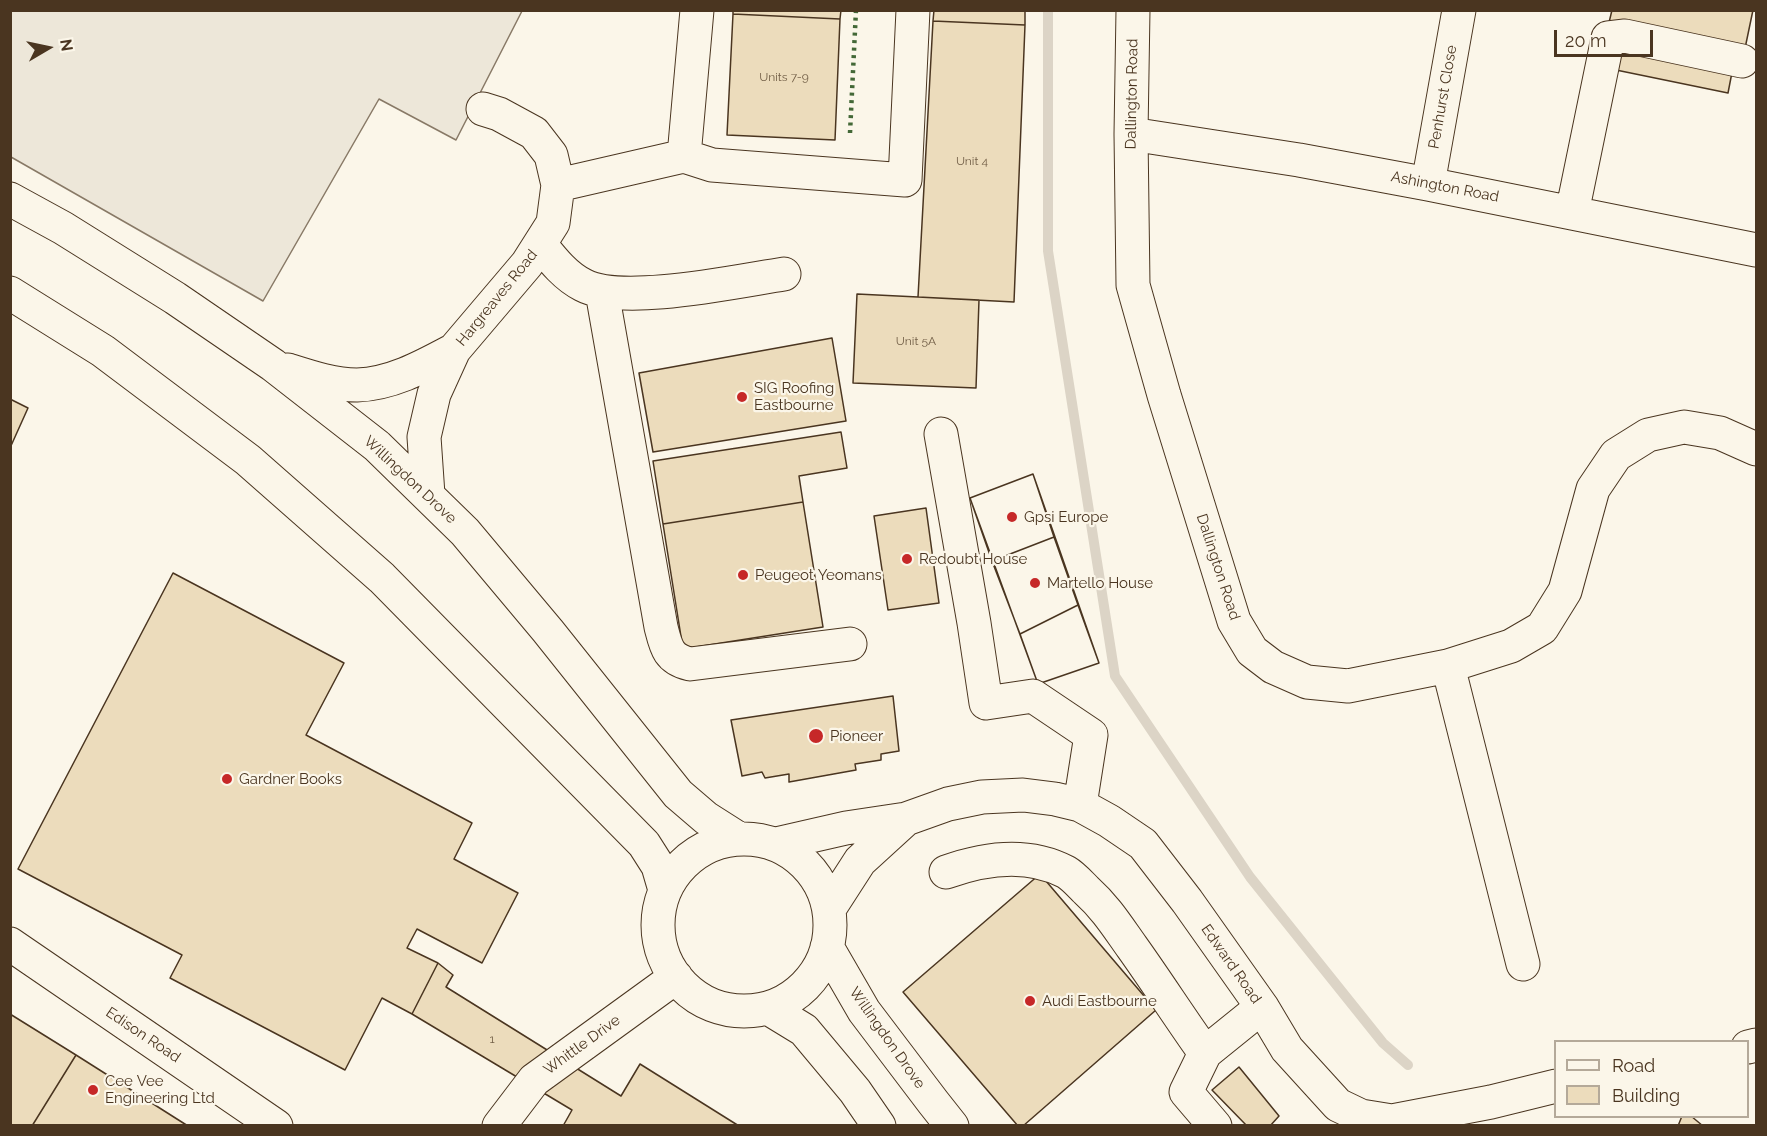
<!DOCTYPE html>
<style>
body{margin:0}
#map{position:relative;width:1767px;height:1136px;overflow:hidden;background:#fbf6e9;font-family:Raleway,sans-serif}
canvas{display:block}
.frame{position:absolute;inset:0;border:12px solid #4a3520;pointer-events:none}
.legend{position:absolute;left:1554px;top:1040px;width:195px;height:78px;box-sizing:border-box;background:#fbf6e9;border:2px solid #b4a999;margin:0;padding:8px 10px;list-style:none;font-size:18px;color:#4a3520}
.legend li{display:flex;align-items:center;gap:12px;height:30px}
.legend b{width:30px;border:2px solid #b4a999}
.north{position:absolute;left:18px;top:18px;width:60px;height:60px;-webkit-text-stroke:4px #fbf6e9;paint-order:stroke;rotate:81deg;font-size:16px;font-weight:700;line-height:24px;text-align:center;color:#4a3520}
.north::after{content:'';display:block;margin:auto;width:21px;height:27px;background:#4a3520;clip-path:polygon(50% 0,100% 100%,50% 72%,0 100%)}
.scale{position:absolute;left:1554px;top:30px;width:99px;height:27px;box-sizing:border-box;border:3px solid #4a3520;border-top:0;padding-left:8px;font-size:18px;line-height:21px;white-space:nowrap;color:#4a3520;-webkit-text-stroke:4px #fbf6e9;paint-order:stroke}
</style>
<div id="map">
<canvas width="1767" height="1136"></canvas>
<div class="frame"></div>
<ul class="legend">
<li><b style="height:8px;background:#fbf6e9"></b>Road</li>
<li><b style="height:16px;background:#ecdcbc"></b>Building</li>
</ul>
<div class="north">N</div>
<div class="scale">20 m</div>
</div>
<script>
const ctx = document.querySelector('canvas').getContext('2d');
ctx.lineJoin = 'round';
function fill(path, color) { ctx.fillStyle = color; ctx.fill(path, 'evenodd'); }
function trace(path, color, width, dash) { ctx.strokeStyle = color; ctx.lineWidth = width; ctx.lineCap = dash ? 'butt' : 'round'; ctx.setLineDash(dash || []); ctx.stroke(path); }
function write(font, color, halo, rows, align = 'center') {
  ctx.font = font + ' Raleway,sans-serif'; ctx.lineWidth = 4.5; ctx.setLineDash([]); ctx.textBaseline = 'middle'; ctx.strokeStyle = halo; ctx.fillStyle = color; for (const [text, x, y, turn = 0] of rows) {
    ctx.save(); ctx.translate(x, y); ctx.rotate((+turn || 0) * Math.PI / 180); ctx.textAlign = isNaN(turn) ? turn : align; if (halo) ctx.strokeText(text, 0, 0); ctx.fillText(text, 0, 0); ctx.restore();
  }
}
const parking = new Path2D(`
 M11 11H522L456 140 379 99 263 301 11 157Z`);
fill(parking, '#ede7d9');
trace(parking, '#887966', 1.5);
trace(new Path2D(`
 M1048 10V251L1115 676 1250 877 1383 1043 1408 1065`), '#dcd4c6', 10);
const building = new Path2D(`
 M733 10H841L840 19 733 14Z
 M934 10H1025V25L933 21Z
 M1612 10H1753L1743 58 1607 31Z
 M733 14 840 19 835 140 727 135Z
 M933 21 1025 25 1014 302 918 297Z
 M1622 40 1734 62 1728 93 1616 70Z
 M857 294 979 300 976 388 853 383Z
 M832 338 846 421 653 452 639 373Z
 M10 399 28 408 10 448Z
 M841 432 847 468 799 476 803 502 663 524 653 461Z
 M1033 474 1099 663 1038 684 970 498Z
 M1033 474 1054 537 992 561 970 498Z
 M803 502 823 627 683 649 663 524Z
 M926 508 939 603 888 610 874 516Z
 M1054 537 1078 605 1020 634 992 561Z
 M173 573 344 663 306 735 472 823 454 859 518 893 482 963 417 929 407 948 438 963 412 1014 382 998 345 1070 170 978 182 955 18 869Z
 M1078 605 1099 663 1038 684 1020 634Z
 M893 696 899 751 881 754V760L855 764 856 770 789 782V774L765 778 762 772 742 776 731 720Z
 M1040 874 1156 1010 1023 1126H1018L903 992Z
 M438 963 453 975 446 987 621 1096 640 1064 739 1126H563L572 1110 412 1014Z
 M10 1014 76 1055 32 1126H10Z
 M76 1055 188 1126H32Z
 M1239 1067 1279 1116 1270 1126H1247L1212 1090Z
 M1682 1116H1691L1703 1126H1678Z`);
fill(building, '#ecdcbc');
trace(building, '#4a3520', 1.5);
const minor = new Path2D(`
 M1133 10 1131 134 1133 285 1164 395 1234 621 1252 651 1273 667 1307 682 1348 686 1448 666 1523 964
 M1131 134 1299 160 1428 184 1756 250
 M684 156 697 10
 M1428 184 1459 10
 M558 185 684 156 712 165 905 180 913 10
 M10 199 63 228 175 298 273 365 377 446 465 532 548 631 678 794 706 818 739 839
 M1572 213 1608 38 1625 36 1742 61
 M540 244C552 259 565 276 583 285 622 306 738 281 784 274
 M602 292 661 627C666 647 668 659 690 664L850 644
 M10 293 103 351 248 460 382 578 644 844 658 866 665 890
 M288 370C310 377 334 385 357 385 392 384 424 366 454 350
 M941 434 974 623 986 703 1033 696 1091 735 1080 805
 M428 495 424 437 434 394 454 350 527 264 553 223 558 185 551 155 534 133 499 114 483 109
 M1448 666 1511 646 1542 628 1565 591 1593 489 1616 455 1648 435 1684 427 1720 433 1756 449
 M658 925a86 86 0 1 1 172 0a86 86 0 1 1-172 0Z
 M776 844 846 828 906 819 948 804 982 797 1023 795 1055 799 1080 805 1109 821 1143 844 1187 901 1262 1007 1287 1049 1338 1105 1361 1116 1392 1121 1491 1102 1556 1086
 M946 872C985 858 1028 852 1066 872 1073 876 1080 884 1086 890 1106 908 1117 926 1132 947 1157 982 1180 1018 1205 1053L1262 1007
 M829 909 860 861 906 819
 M10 944 276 1126
 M827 947 864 1011 933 1102 952 1126
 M768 1008 804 1030 855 1091 879 1126
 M1748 1047 1756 1045
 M1205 1053 1186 1092 1215 1126
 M499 1126 534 1080 676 977`);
trace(minor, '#4a3520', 35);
trace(minor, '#fbf6e9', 33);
trace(new Path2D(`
 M850 133 856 10`), '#436837', 4.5, [3, 4.5]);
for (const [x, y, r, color] of [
 [742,397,6,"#c62828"],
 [1012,517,6,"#c62828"],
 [907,559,6,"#c62828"],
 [743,575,6,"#c62828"],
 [1035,583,6,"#c62828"],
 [816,736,8,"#c62828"],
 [227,779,6,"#c62828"],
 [1030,1001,6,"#c62828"],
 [93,1090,6,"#c62828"]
]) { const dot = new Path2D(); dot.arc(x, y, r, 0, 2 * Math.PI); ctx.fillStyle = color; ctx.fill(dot); trace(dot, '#fbf6e9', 2); }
write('12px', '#725f47', null, [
 ["Units 7-9",784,77],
 ["Unit 4",972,161],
 ["Unit 5A",916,341],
 ["1",492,1039]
]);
write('15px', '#4a3520', '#fbf6e9', [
 ["Dallington Road",1132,94,-89],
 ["Penhurst Close",1443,97,-80],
 ["Ashington Road",1445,187,11],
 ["Hargreaves Road",497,298,-51],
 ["Willingdon Drove",410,480,43],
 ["Dallington Road",1218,567,72],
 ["Edward Road",1231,964,55],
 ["Edison Road",143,1035,34],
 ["Willingdon Drove",887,1038,55],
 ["Whittle Drive",582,1045,-36]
]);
write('15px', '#4a3520', '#fbf6e9', [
 ["SIG Roofing",754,388],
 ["Eastbourne",754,405],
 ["Gpsi Europe",1024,517],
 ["Redoubt House",919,559],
 ["Peugeot Yeomans",755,575],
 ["Martello House",1047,583],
 ["Pioneer",830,736],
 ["Gardner Books",239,779],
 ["Audi Eastbourne",1042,1001],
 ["Cee Vee",105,1081],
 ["Engineering Ltd",105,1098]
], 'left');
</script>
